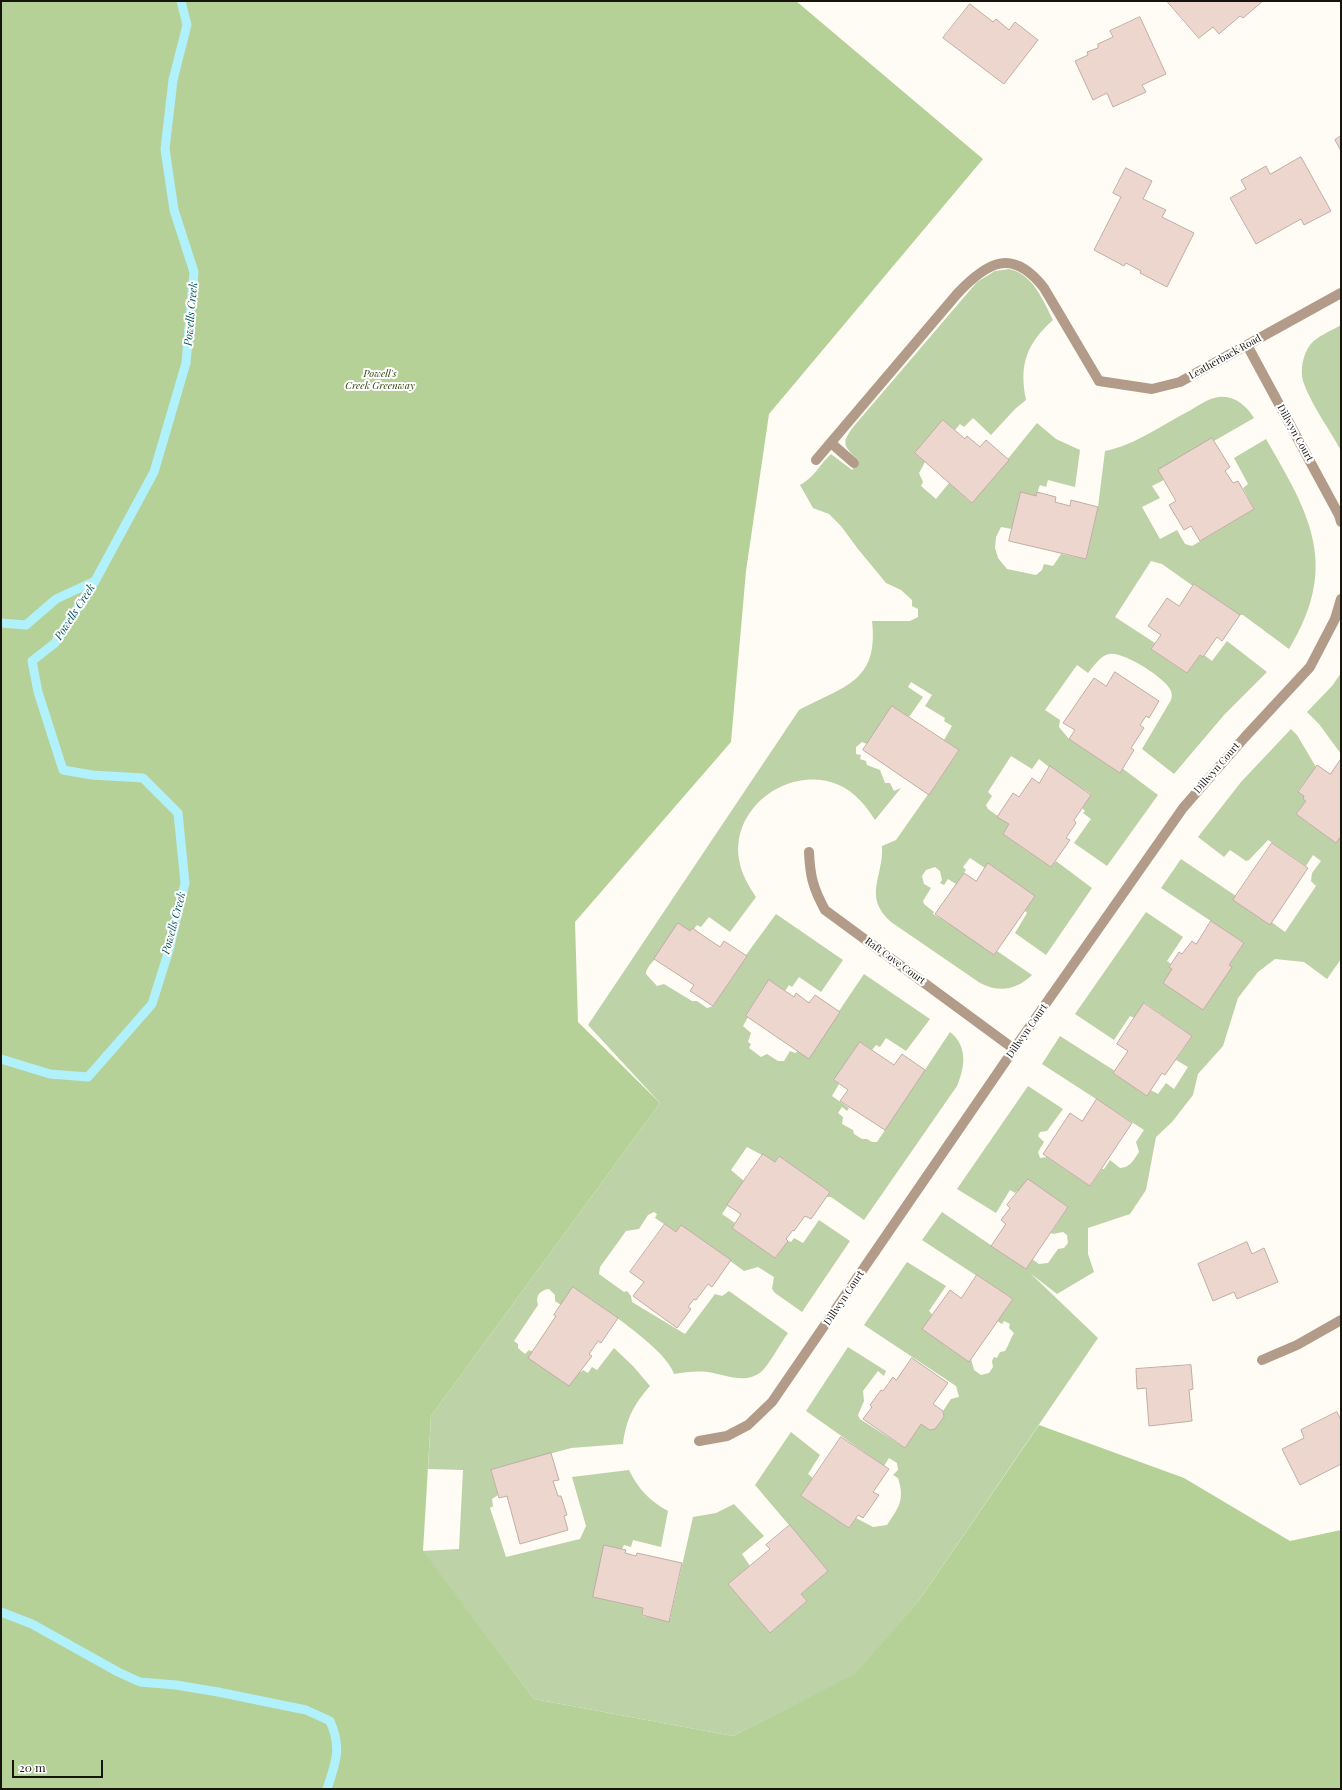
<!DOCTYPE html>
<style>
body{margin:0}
#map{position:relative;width:1342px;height:1790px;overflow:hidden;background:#fefcf4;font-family:"Playfair Display",serif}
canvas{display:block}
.frame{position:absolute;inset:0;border:2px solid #17140e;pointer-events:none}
.scale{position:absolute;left:12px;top:1760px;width:91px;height:18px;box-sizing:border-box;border:2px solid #17140e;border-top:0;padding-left:5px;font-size:12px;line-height:14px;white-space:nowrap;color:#17140e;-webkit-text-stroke:3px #fff;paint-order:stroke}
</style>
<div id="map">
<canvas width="1342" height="1790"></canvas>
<div class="frame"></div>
<div class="scale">20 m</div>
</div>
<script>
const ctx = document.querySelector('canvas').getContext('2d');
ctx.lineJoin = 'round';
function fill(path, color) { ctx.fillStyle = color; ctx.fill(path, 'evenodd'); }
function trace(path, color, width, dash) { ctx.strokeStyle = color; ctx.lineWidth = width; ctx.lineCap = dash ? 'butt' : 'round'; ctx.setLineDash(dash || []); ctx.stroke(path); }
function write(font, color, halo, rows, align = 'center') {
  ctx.font = font + ' "Playfair Display",serif'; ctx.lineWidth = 4; ctx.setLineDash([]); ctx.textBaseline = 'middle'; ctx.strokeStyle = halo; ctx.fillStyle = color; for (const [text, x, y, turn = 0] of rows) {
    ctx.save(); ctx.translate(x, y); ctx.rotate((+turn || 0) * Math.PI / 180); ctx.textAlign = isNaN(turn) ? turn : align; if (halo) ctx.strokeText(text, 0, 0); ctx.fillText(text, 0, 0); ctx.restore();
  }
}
fill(new Path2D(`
 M1009 269C1033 274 1043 300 1053 320 1026 344 1019 365 1026 400L1015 409 991 435 973 418 964 427 960 424 955 430 943 420 915 453 925 462 919 473 923 482 921 486 936 499 949 483 972 503 1037 423 1056 439 1080 450 1075 487 1048 480 1046 487 1040 485 1036 496 1021 492 1012 529 1001 527 996 537 995 548 998 558 1007 569 1036 575 1042 570 1044 564 1053 566 1061 554 1086 559 1098 507 1105 451C1136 445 1163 424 1191 410 1199 405 1209 398 1219 397 1234 395 1247 406 1254 418L1214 441 1212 439 1159 470 1164 480 1152 486 1160 498 1142 507 1160 539 1177 530 1185 544 1192 546 1254 509 1243 488 1248 484 1234 458 1266 439C1310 515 1340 565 1289 649L1243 615H1240L1194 584 1193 586 1162 564 1151 561 1115 617 1155 643 1151 649 1187 673 1200 655 1203 657 1204 655 1212 661 1227 641 1267 672 1224 715 1174 774 1142 749 1171 700C1172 697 1172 694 1171 691 1166 678 1123 651 1109 654 1100 656 1094 666 1088 673L1077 665 1045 710 1060 720 1059 727 1069 739 1119 772 1122 768 1158 795 1107 866 1074 843 1091 819 1083 813 1085 811 1082 808 1091 794 1049 767 1039 759 1032 769 1011 756 988 792 992 796 986 805 988 809 1009 824 1003 834 1051 867 1056 861 1092 888 1046 955 1015 933 1027 913 985 868 970 858 963 867 966 870 956 884 948 879 944 885 940 883 942 880 940 871 935 867 926 870 922 876 924 884 931 888 923 901 924 904 934 912 933 914 997 951 1032 975C1016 990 1000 993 980 983L891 922C862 896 884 877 882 846L896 840 959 750 944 740 952 726 944 721 945 718 925 706 932 695 911 682 908 687 923 697 909 717 892 706 867 744 862 742 856 747V754L861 755 860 759 866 761 867 765 880 770 885 783H890L894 791 901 788 875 820C866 806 855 792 839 785 791 764 731 806 739 859 741 873 748 885 756 897L730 932 709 917 701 927 697 925 693 930C682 935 645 963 646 974L657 986 664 984 692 1001H697L707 1008 713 1006 747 956 746 955 776 914 843 960 821 992 799 977 792 987 789 985 785 991 769 980 746 1015 748 1017 743 1026 751 1033 748 1042 751 1044 749 1048 761 1057 767 1054 778 1061H784L790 1051 795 1053 798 1051 808 1057 864 974 930 1019 906 1051 886 1038 880 1047 876 1045 872 1050 860 1042 834 1080 839 1084 832 1096 849 1108 847 1111 842 1107 838 1113 843 1117 842 1124 853 1130 854 1134 862 1139H867L872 1142H877L950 1032C968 1046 965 1067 957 1086L864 1220 831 1197H827L830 1192 779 1156 775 1162 747 1147 731 1170 744 1181 722 1214 735 1223 732 1228 775 1258 788 1241 791 1242 794 1238 803 1243 819 1220 850 1241 802 1312 775 1293 772 1289 774 1277 758 1267 744 1271 681 1225 676 1232 655 1218 657 1214 654 1212 648 1215 639 1229 626 1231 600 1267 599 1274 624 1292 627 1291 631 1296 632 1302 685 1334 715 1294 722 1296 729 1291 788 1333C780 1344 773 1358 764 1369 748 1386 727 1375 708 1372 697 1371 686 1372 674 1374 667 1349 596 1303 573 1287L561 1305 555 1301V1295L549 1289C540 1290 535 1296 538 1305L514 1341 518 1344V1348L525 1354 529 1350 581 1372 583 1370 588 1373 592 1367 597 1370 614 1348 633 1366 650 1386C634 1404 626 1419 623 1444L571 1448 491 1470 498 1495 492 1499 493 1506 490 1508 506 1557 580 1539 586 1526 572 1477 629 1470C638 1489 650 1501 668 1511L661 1547 633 1540 631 1547 624 1545 622 1549 643 1608 642 1616 670 1619 693 1517 716 1513 734 1504 764 1536 742 1554 750 1566 728 1584 770 1633 807 1601 801 1594 828 1571 755 1485 791 1432 820 1455 808 1474 813 1478 801 1496 849 1528 856 1518 873 1527 887 1525C899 1507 905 1500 898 1478L893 1475 898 1470 897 1463 889 1458 884 1466 806 1411 848 1347 886 1371 884 1376 878 1371 863 1391 864 1401 858 1415 860 1419 905 1448 921 1424 930 1430 944 1417 943 1411 951 1399 959 1397 956 1386 864 1325 907 1262 946 1286 929 1311 971 1359 974 1370 981 1375 989 1373 993 1367 992 1361 994 1357 997 1358 1000 1352 1005 1351C1009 1345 1010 1339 1014 1333L1009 1328 1010 1324 1004 1321 1002 1324 997 1321 1012 1299 922 1240 942 1212 1026 1269 1032 1259 1039 1264 1048 1263 1058 1249 1064 1248 1068 1243 1067 1235 1063 1232 1053 1234 1051 1233 1068 1207 1028 1180 1019 1192 1017 1191 1015 1193 1010 1190 996 1213 957 1189 1028 1086 1063 1109 1047 1131 1040 1132 1038 1136 1044 1142 1038 1152 1040 1158 1047 1157 1090 1186 1102 1169H1104L1110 1160 1120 1168C1130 1168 1134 1159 1139 1152L1136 1142 1144 1130 1042 1064 1060 1036 1115 1071 1158 1094 1166 1083 1174 1089 1188 1067 1176 1060 1192 1036 1145 1003 1134 1018 1130 1016 1114 1040 1075 1014 1146 912 1183 937 1167 961 1171 964 1169 967 1229 965 1244 943 1161 888 1181 859 1236 896 1285 932 1316 886 1311 881 1312 873 1321 861 1313 855 1306 866 1268 840 1249 860 1246 861 1230 850 1224 857 1198 837 1241 782 1291 729 1297 735 1316 767 1298 791 1304 796 1303 799 1306 801 1296 814 1336 843 1341 836V959L1327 979 1304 962 1275 959 1258 972 1238 998 1223 1046 1198 1074 1193 1095 1172 1122 1156 1137 1146 1190 1130 1214 1088 1228V1254L1094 1272 1057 1294 1030 1273 1098 1338 920 1599 857 1673 733 1736 534 1699 422 1551 459 1549 463 1470 428 1469 431 1416 660 1103 588 1025 799 710C844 686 879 682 872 621H910L918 617V609L912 606V600L901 590 886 583 858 549 841 526 829 514 813 508 800 485C817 475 817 467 831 454L852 470 859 461C844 446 840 444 854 426L977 282 995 271Z
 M1341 325V451C1329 428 1311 405 1303 381 1300 370 1303 354 1310 345 1317 336 1331 331 1341 325Z
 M1341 673V754L1319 724 1307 712 1332 686Z`), '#bdd2a7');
fill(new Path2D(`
 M1 1H796L983 159 769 414 746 571 731 742 575 922 578 1022 660 1103 431 1416 423 1551 534 1699 733 1736 856 1673 920 1599 1039 1425 1184 1478 1290 1541 1341 1530V1789H1Z`), '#b5d198');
trace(new Path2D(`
 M1 623 26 625 56 599 95 581
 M1 1059 50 1074 88 1077 152 1004 169 950 185 883 178 813 143 778 92 775 63 770 38 692 32 661 55 643 95 581 154 472 186 363 194 272 174 210 165 149 173 80 187 25 181 1
 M1 1612 32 1624 118 1672 140 1682 176 1685 218 1692 306 1710 330 1721C342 1748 336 1762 327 1789`), '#b1f1fc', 9);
const building = new Path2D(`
 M1167 1H1263L1243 18 1240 16 1219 34 1213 27 1199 38Z
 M970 4 993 22 996 19 1009 30 1015 22 1038 40 1004 84 943 38Z
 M1140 17 1166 74 1142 85 1146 92 1113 107 1107 93 1093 100 1075 61 1088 55 1087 52 1098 48V44L1113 37 1110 31Z
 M1341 136V151L1335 140Z
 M1301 157 1331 211 1304 225 1301 219 1256 244 1230 198 1246 189 1241 180 1266 166 1270 174Z
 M1126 168 1152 181 1143 199 1166 210 1162 217 1194 233 1167 287 1140 273 1141 271 1126 263 1124 266 1094 250 1121 197 1113 193Z
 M943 420 965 439 967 436 980 447 986 440 1009 460 972 503 915 453Z
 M1212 438 1230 467 1225 471 1233 483 1238 481 1254 509 1200 541 1191 526 1184 530 1169 505 1176 501 1158 470Z
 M1021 492 1036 496 1037 492 1056 497 1055 502 1070 506 1071 500 1098 507 1086 559 1009 541Z
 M1194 584 1240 615 1222 641 1217 637 1203 657 1200 655 1187 673 1151 649 1161 635 1148 626 1167 598 1179 606Z
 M1115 672 1159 701 1149 718 1146 716 1140 725 1144 728 1131 748 1134 750 1120 773 1069 739 1075 730 1063 723 1094 678 1106 686Z
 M892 706 959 750 929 795 863 750Z
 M1341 759V836L1336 843 1296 814 1306 801 1303 799 1304 796 1298 792 1317 765 1330 774Z
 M1050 766 1091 795 1074 820 1076 823 1066 838 1070 840 1051 867 1003 834 1009 824 997 817 1013 793 1019 797 1032 778 1039 783Z
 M1272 843 1308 868 1270 925 1233 900Z
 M988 863 1035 896 994 955 935 914 964 873 976 881Z
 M1211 921 1244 943 1229 965 1232 967 1203 1010 1163 983 1172 969 1169 967 1179 952 1182 954 1192 941 1196 944Z
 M678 923 690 931 692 928 720 947 724 941 747 956 713 1006 690 991 694 985 654 959Z
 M769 980 794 997 796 993 809 1003 815 995 840 1012 809 1059 746 1016Z
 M1144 1003 1192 1036 1165 1075 1162 1073 1147 1096 1113 1073 1128 1051 1117 1044Z
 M860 1042 894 1065 902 1054 925 1070 885 1130 840 1101 848 1090 834 1080Z
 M1097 1099 1132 1123 1090 1186 1043 1154 1070 1113 1082 1121Z
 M763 1154 775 1162 779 1156 830 1192 811 1219 805 1216 794 1231 793 1230 786 1239 788 1241 775 1258 732 1228 741 1214 727 1205Z
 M1028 1179 1068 1207 1026 1269 991 1246 1006 1224 1001 1220 1010 1208 1007 1205Z
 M665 1224 676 1232 681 1225 731 1260 712 1287 708 1284 696 1300 694 1299 688 1307 691 1309 677 1328 633 1296 644 1282 630 1272Z
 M1247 1242 1252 1254 1264 1248 1278 1282 1237 1299 1234 1292 1213 1301 1198 1264Z
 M977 1275 1013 1299 969 1362 922 1329 950 1290 961 1298Z
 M573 1287 618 1318 601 1343 598 1341 589 1354 592 1356 569 1386 528 1358 556 1316 554 1315Z
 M912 1358 948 1383 933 1404 943 1411 944 1417 935 1429 930 1430 921 1424 905 1448 863 1419 872 1407 870 1405 881 1390 883 1391 893 1377 896 1380Z
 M1191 1365 1193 1389 1189 1390 1192 1421 1149 1426 1146 1388 1137 1389 1136 1369Z
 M1337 1412 1341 1420V1464L1300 1485 1282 1449 1304 1438 1301 1430Z
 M841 1437 889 1469 873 1492 879 1495 863 1518 858 1515 849 1528 801 1496Z
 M551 1453 559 1480 553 1481 558 1496H561L567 1515 564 1516 568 1530 520 1544 507 1496 499 1498 491 1470Z
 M790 1525 828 1571 801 1594 807 1601 770 1633 728 1584 770 1549 766 1545Z
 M604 1545 626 1550 625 1553 636 1556 637 1553 682 1563 669 1622 642 1615 643 1608 593 1597Z`);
fill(building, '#ecd6ce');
trace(building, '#c2ada6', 1);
trace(new Path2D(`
 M831 443 854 463
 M816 460 957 294C987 262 1012 247 1044 288L1099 381
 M1262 1360 1297 1345 1341 1320`), '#b29c89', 10);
trace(new Path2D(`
 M1247 345 1339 515 1341 522
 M1099 381 1152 389 1180 382 1341 293
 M809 852C810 876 813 888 825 910L1014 1049
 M699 1441 727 1436 748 1425 772 1402 1014 1049 1183 808 1245 737 1310 667 1335 619 1341 599`), '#b29c89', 10);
write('10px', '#17140e', '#fff', [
 ["Leatherback Road",1225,357,-29],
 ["Dillwyn Court",1295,433,61],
 ["Dillwyn Court",1217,768,-49],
 ["Raft Cove Court",895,961,36],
 ["Dillwyn Court",1027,1031,-55],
 ["Dillwyn Court",844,1298,-56]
]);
write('italic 10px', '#284000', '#fff', [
 ["Powell's",380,374],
 ["Creek Greenway",380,386]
]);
write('italic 11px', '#01505a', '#fff', [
 ["Powells Creek",191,314,-85],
 ["Powells Creek",75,612,-57],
 ["Powells Creek",174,923,-75]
]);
</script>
